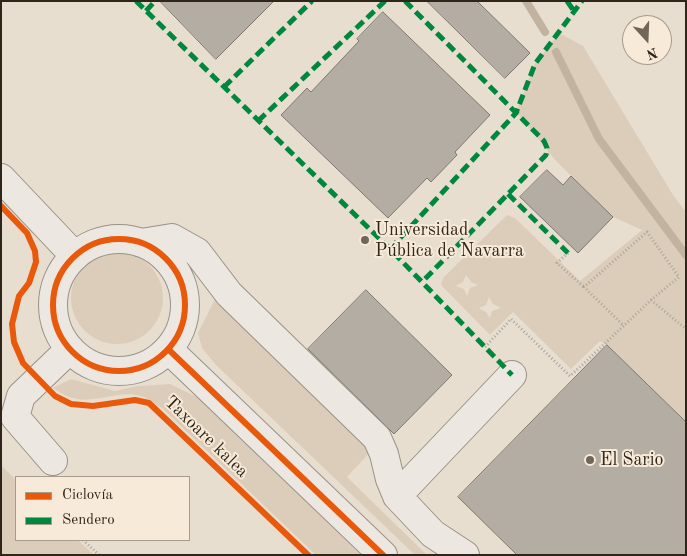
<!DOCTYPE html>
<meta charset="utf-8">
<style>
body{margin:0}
#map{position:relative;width:687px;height:556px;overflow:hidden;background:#e8ded0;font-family:"Old Standard TT",serif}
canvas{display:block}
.frame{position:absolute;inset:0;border:2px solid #30251a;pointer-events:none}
.legend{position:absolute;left:15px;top:476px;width:175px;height:65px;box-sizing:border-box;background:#f7ead9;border:1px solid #a79b8d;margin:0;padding:6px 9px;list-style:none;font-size:15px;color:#30251a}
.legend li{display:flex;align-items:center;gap:10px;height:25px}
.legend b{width:25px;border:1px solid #a79b8d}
.north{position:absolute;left:622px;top:15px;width:50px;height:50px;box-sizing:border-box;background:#f7ead9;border:1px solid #a79b8d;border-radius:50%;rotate:160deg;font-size:14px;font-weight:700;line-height:20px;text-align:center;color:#30251a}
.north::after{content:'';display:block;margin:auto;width:18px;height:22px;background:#70665a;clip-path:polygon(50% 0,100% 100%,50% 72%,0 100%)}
</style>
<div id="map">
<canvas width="687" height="556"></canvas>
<div class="frame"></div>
<ul class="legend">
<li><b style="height:6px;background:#e8590c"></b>Ciclovía</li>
<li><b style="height:6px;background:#00873e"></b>Sendero</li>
</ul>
<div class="north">N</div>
</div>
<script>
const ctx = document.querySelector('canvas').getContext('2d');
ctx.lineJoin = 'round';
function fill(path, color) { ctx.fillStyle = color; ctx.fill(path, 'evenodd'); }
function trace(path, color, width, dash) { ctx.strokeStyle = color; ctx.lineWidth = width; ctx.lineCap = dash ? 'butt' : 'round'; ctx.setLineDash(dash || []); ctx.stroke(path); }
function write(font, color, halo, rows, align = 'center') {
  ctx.font = font + ' "Old Standard TT",serif'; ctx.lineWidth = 4; ctx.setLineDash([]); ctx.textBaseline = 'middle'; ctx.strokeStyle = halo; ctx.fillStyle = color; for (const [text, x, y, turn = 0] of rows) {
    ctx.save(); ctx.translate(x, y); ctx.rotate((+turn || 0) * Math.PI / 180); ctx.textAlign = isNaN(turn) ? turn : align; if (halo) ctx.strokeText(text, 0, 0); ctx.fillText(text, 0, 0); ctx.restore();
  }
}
fill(new Path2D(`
 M559 33 583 46 673 195 686 212V422L607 345 600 341 571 369 513 312 490 335 442 286 441 283 444 277 507 215 515 218 580 281 642 230 613 217 556 161 516 112 534 65ZM466 275 471 282 478 285 470 288 467 296 464 289 456 286 463 282ZM489 297 493 304 501 308 492 311 490 318 486 312 479 308 486 305Z
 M71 298a46 46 0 1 1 92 0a46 46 0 1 1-92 0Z
 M216 297 375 447 347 477 427 555H415L216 365 202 348 198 333Z
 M71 379 115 391 138 386 170 384 203 400 361 555H316L162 408C155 404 148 398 141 396 117 389 91 407 67 396 62 394 58 391 53 388Z
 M1 465 16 480V540H78L94 555H1Z`), '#dccdba');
trace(new Path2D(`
 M526 1 545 32
 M556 52 599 139 686 255`), '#c2b3a0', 8);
const building = new Path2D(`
 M160 1H274L216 59Z
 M427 1H477L530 53 505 78Z
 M383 12 490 115 455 152 457 155 431 182 427 178 388 218 281 115 307 88 311 92 359 41 357 39Z
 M547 170 563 185 571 176 613 217 578 253 520 197Z
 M366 290 452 375 394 434 308 349Z
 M607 345 686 422V555H517L458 497Z`);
fill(building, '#b4ada3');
trace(building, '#7f7870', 1);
const minor = new Path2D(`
 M1 178 75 256
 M53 305a66 66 0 1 1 132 0a66 66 0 1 1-132 0Z
 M141 243 172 238 197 252 229 294 377 438 384 454 390 479 397 496 433 534 465 555
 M168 349 383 555
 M53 461 15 417 21 396 70 349
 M397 496 512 375`);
trace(minor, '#999288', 30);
trace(new Path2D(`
 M568 253 557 263 584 287
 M651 300 686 329
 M485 347 511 319 570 376 580 367 651 300 679 277 647 232 584 287 624 326
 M83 540 99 555`), '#aaa49e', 3, [1, 2.5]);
trace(minor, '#ece7e0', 28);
trace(new Path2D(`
 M136 1 390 249 512 375
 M405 1 544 141 547 148 546 155 422 282
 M567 1 574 11
 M146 11 155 1
 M224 87 312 1
 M258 121 385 1
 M508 194 568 253
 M390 249 516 113 535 64 582 1`), '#00873e', 5, [10, 5]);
trace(new Path2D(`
 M1 206 27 233 35 251 36 262 29 283 19 296 12 324 14 342 23 363 55 396 71 404 93 406 135 400 149 403 308 555
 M53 305a66 66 0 1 1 132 0a66 66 0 1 1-132 0Z
 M168 349 383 555`), '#e8590c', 6);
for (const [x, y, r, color] of [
 [365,240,5,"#70665a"],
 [590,460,5,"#70665a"]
]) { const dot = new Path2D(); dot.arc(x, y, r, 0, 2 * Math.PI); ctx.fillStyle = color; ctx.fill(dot); trace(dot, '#f7ead9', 2); }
write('18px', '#30251a', '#f7ead9', [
 ["Universidad",375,230],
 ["Pública de Navarra",375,251],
 ["El Sario",600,460]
], 'left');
write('18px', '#30251a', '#f7ead9', [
 ["Taxoare kalea",206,437,44]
]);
</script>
